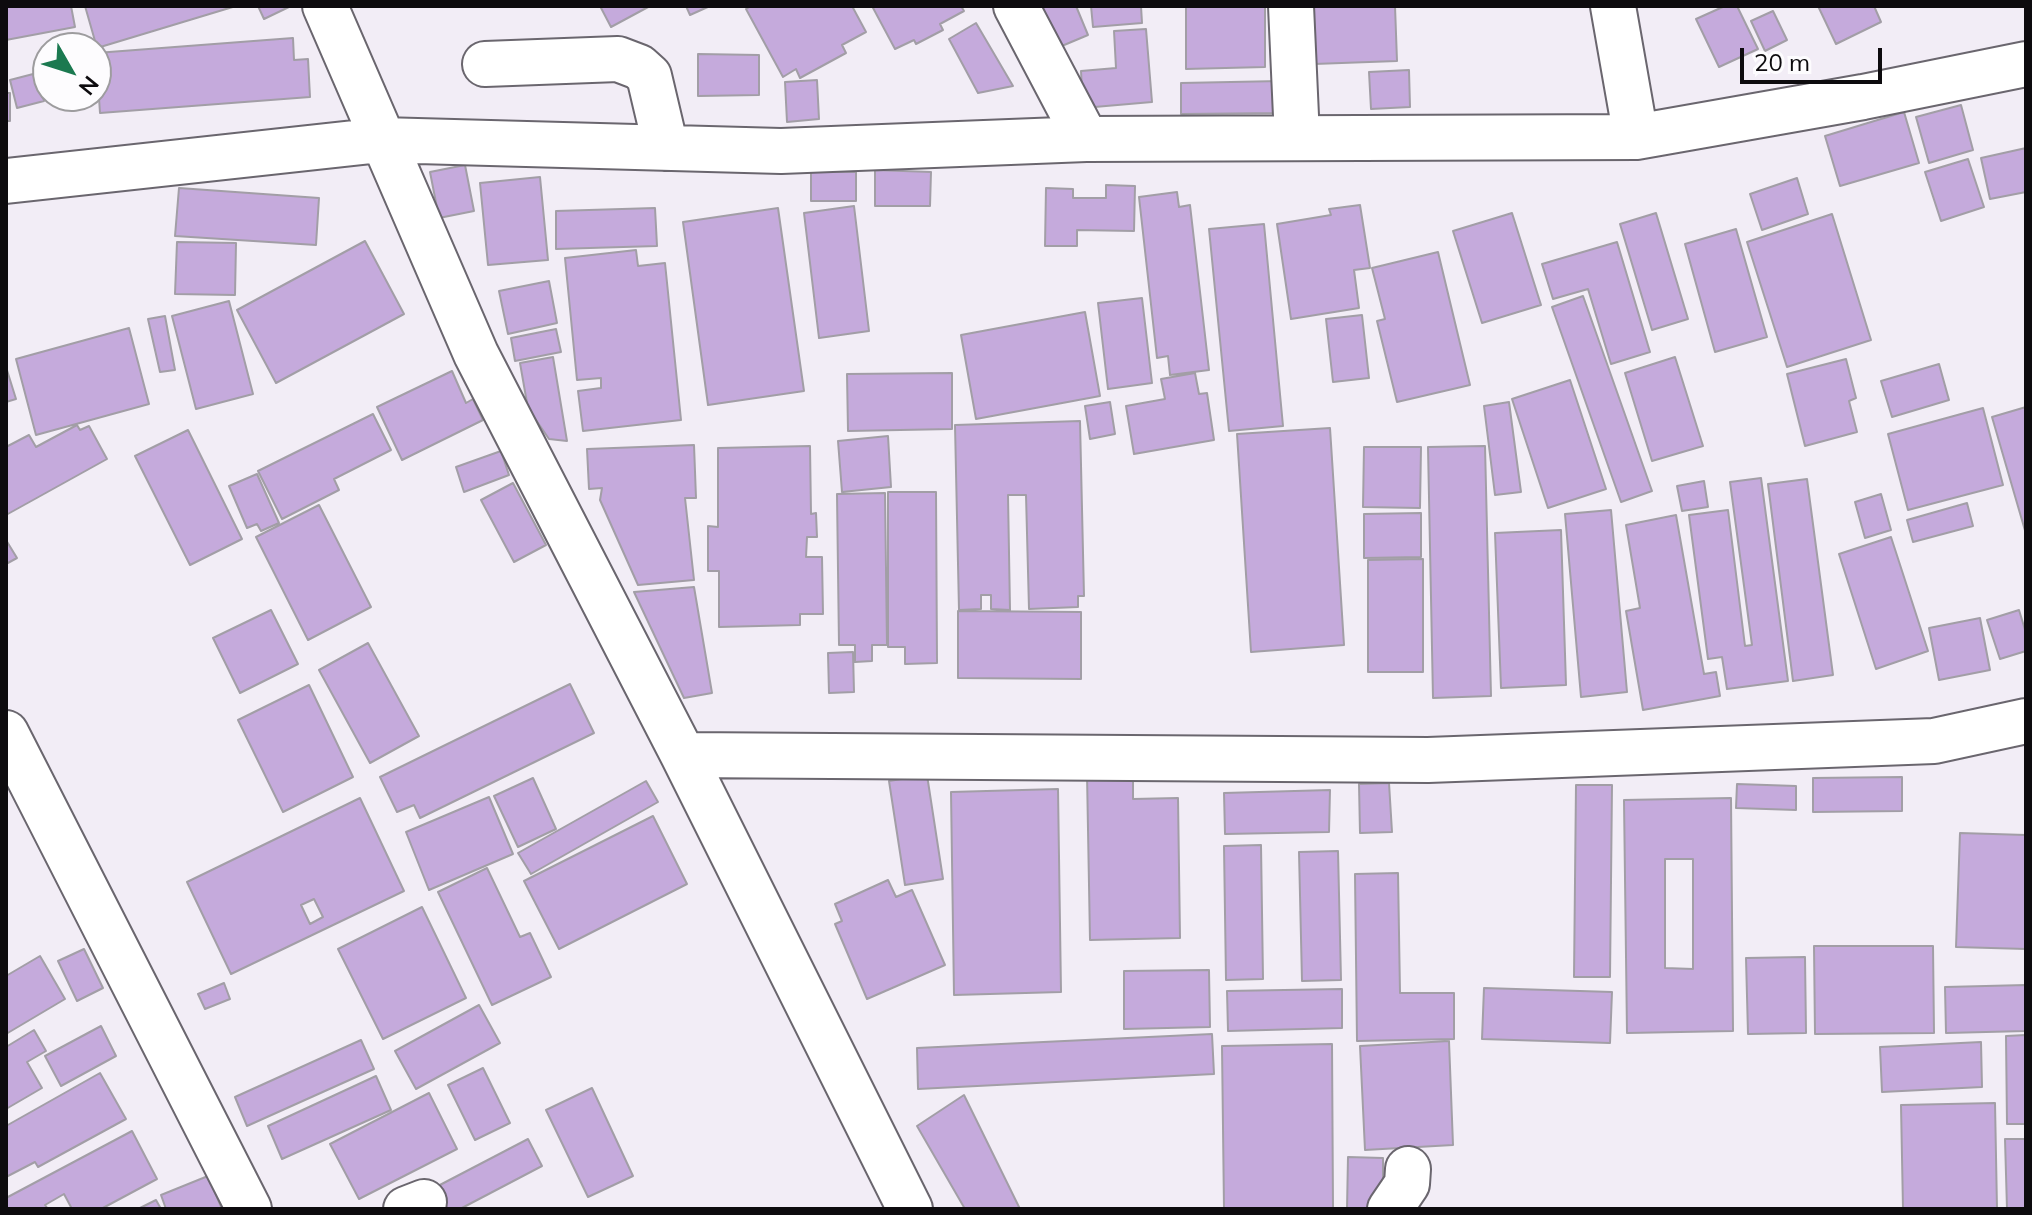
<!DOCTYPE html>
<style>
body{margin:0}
#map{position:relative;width:2032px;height:1215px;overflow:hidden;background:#f2edf6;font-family:Mulish,sans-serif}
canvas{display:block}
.frame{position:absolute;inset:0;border:8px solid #0d0b0e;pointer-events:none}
.north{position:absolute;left:32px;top:32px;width:80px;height:80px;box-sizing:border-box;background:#fdfcfe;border:2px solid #9d9c9e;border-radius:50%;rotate:129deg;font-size:22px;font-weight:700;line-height:32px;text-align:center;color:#0d0b0e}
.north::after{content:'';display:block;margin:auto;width:28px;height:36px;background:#1b7950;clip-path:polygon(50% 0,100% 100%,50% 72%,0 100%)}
.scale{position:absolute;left:1740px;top:48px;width:142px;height:36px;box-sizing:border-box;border:4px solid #0d0b0e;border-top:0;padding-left:10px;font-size:24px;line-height:28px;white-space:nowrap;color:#0d0b0e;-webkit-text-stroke:6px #fdfcfe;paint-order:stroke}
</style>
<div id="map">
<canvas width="2032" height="1215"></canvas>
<div class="frame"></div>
<div class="north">N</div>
<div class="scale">20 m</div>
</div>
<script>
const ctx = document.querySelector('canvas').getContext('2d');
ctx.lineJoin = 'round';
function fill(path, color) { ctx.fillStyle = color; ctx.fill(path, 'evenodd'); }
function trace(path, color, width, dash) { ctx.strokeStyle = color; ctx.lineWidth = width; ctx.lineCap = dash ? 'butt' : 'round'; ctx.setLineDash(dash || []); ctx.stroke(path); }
const building = new Path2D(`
 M6 6H71L75 27 6 40Z
 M85 6H236L97 48Z
 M258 6H291L264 19Z
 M600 6H650L611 27Z
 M686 6H710L690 15Z
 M751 6H852L866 32 842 45 846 53 800 78 796 69 783 77 746 9Z
 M872 6H961L964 11 940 24 943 30 916 44 914 40 895 49Z
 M1040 6H1076L1088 35 1057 48Z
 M1091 6H1141L1142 23 1093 27Z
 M1186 6H1265V67L1186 69Z
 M1313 6H1395L1397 61 1314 64Z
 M1725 6H1737L1758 49 1719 67 1696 19Z
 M1818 6H1874L1881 22 1836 44Z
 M1773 11 1787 40 1765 51 1751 21Z
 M976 23 1013 86 978 93 949 39Z
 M1146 29 1152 102 1083 108 1081 71 1116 68 1114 31Z
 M293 38 294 60 308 59 310 97 100 113 96 53Z
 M698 54 759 55V95L698 96Z
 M1409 70 1410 107 1371 109 1369 72Z
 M37 73 44 101 17 108 10 80Z
 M817 80 819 119 787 122 785 82Z
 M1281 81V113L1181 114V83Z
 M6 93H10V121H6Z
 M1961 105 1973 150 1929 163 1916 117Z
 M1904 112 1919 163 1840 186 1825 136Z
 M2026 148V192L1990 199 1981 158Z
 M1968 159 1984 207 1941 221 1925 172Z
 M465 165 474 211 439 218 430 172Z
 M875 170 931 172 930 206H875Z
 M811 171 856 172V201H811Z
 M540 177 548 260 488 265 480 183Z
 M1797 178 1808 214 1762 230 1750 194Z
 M1106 185 1135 186 1134 231 1077 230V246H1045L1046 188 1073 189V198H1106Z
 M179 188 319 198 316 245 175 236Z
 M1177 192 1179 207 1190 205 1209 370 1170 375 1168 356 1157 358 1139 197Z
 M1360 205 1370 268 1354 270 1359 308 1291 319 1277 224 1331 215 1329 209Z
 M854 206 869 331 819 338 804 213Z
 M655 208 657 246 556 249V211Z
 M778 208 804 391 708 405 683 222Z
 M1512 213 1541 305 1482 323 1453 231Z
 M1656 213 1688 319 1652 330 1620 224Z
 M1832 214 1871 340 1787 367 1747 242Z
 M1264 224 1283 426 1229 431 1209 229Z
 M1736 229 1767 337 1715 352 1685 244Z
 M365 241 404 314 276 383 237 310Z
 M177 242 236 243 235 295 175 294Z
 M1617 242 1650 352 1611 364 1588 289 1553 299 1542 264Z
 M636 250 638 266 665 263 681 420 583 431 578 391 601 388V378L577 380 565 258Z
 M1438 252 1470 385 1397 402 1377 321 1385 319 1372 268Z
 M549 281 557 323 508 334 499 291Z
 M1583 296 1652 491 1621 502 1552 307Z
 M1142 298 1152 383 1108 389 1098 303Z
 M229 301 253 394 196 409 172 316Z
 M1085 312 1100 396 976 419 961 335Z
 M1362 315 1369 378 1333 382 1326 319Z
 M165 316 175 370 160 372 148 319Z
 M129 328 149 404 36 435 16 359Z
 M556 329 561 352 515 361 511 338Z
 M553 357 567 441 549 439 525 404 527 403 520 363Z
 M1675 357 1703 446 1652 461 1625 373Z
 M1846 359 1856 398 1849 401 1857 432 1805 446 1787 374Z
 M1939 364 1949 400 1892 417 1881 381Z
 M6 367 16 399 6 402Z
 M452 371 466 403 473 399 483 420 402 460 377 407Z
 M952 373V429L848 431 847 374Z
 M1195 373 1199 394 1207 393 1214 440 1134 454 1126 406 1165 399 1161 379Z
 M1570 380 1606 489 1548 508 1512 399Z
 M1110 402 1115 434 1090 439 1085 406Z
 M1509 402 1521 492 1495 495 1484 406Z
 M2026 407V534L1992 417Z
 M1983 408 2003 485 1908 510 1888 434Z
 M373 414 391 450 334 479 339 490 282 519 258 471Z
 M1080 421 1084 596H1078V607L1029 609 1026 495H1008L1010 610 991 609V595H981V609L959 610 955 425Z
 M77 425 80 430 89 426 107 459 6 515V447L29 435 36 447Z
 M1330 428 1344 645 1251 652 1237 434Z
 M188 430 242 539 190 565 135 456Z
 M888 436 891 487 842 492 838 441Z
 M694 445 696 498H685L694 580 638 585 600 500 602 488 589 489 587 449Z
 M810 446 811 514 816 513 817 537H807L806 557H822L823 614H800V625L719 627V571H708V526L718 527V448Z
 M1485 446 1491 696 1433 698 1428 447Z
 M1364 447H1421L1420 508 1363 507Z
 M501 451 509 475 464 492 456 467Z
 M257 474 279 523 261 531 257 524 247 528 229 486Z
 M1761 478 1788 681 1727 689 1722 657 1708 659 1689 515 1728 510 1745 646 1752 645 1730 482Z
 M1807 479 1833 675 1793 681 1768 484Z
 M1704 481 1708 507 1682 511 1677 486Z
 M513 483 546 545 514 562 481 500Z
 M888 492H936L937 663 905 664V647H888Z
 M885 493 887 645H872V661L855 662V645H839L837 494Z
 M1881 494 1891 530 1865 538 1855 502Z
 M1967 503 1973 526 1913 542 1907 520Z
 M319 505 371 607 308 640 256 537Z
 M1611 510 1627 692 1581 697 1565 514Z
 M1421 513V557L1364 558V514Z
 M1676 515 1704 674 1716 672 1720 696 1643 710 1626 611 1640 608 1626 525Z
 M1561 530 1566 685 1501 688 1495 533Z
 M1891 537 1928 651 1876 669 1839 554Z
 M6 540 17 558 6 564Z
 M1423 559V672H1368V560Z
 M694 587 712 693 684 698 634 592Z
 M271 610 298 664 240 693 213 638Z
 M2019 610 2026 633V651L2000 659 1987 620Z
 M958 611 1081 612V679L958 678Z
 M1980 618 1990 670 1939 680 1929 628Z
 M368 643 419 736 370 763 319 670Z
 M853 652 854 692 829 693 828 653Z
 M570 684 594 733 420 818 414 805 397 812 380 777Z
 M309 685 353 777 283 812 238 720Z
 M1133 772V799L1178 798 1180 938 1090 940 1087 774Z
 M927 775 943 879 905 885 889 781Z
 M1902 777V811L1813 812V778Z
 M533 778 556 829 518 847 494 796Z
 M646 781 658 802 531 874 518 853Z
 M1389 783 1392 832 1360 833 1359 784Z
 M1737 784 1796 786V810L1736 808Z
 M1576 785H1612L1610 977H1574Z
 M1058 789 1061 992 954 995 951 792Z
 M1330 790 1329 832 1225 834 1224 793Z
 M489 797 513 854 429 890 406 832Z
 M360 798 404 891 231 974 187 882ZM314 899 323 917 310 924 301 905Z
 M1731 798 1733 1031 1627 1033 1624 800ZM1665 859H1693V969L1665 968Z
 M653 816 687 884 559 949 524 881Z
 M1960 833 2026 835V949L1956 947Z
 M1261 845 1263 979 1226 980 1224 846Z
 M1338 851 1341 980 1302 981 1299 852Z
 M487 868 520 937 530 933 551 977 492 1005 438 892Z
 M1398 873 1400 993H1454V1039L1357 1041 1355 874Z
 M888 880 896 897 912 890 945 965 867 999 835 924 842 921 835 904Z
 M422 907 466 998 383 1039 338 949Z
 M1814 946H1933L1934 1033 1815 1034Z
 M84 949 103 988 77 1001 58 961Z
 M40 956 65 999 6 1034V976Z
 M1805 957 1806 1033 1748 1034 1746 958Z
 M1209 970 1210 1027 1124 1029V971Z
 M224 983 230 999 205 1009 198 994Z
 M2026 985V1031L1946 1033 1945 987Z
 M1484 988 1612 992 1610 1043 1482 1039Z
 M1342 989V1028L1228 1031 1227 991Z
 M479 1005 500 1043 416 1089 395 1051Z
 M101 1026 116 1056 61 1086 45 1056Z
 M34 1030 46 1051 27 1062 42 1088 6 1109V1047Z
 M1212 1034 1214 1074 918 1089 917 1048Z
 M2026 1035V1124H2007L2006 1036Z
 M361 1040 374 1069 247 1126 235 1097Z
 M1449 1041 1453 1145 1365 1150 1360 1046Z
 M1981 1042 1982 1087 1882 1092 1880 1047Z
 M1332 1044 1333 1209H1224L1222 1046Z
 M483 1068 510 1123 475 1140 448 1085Z
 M100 1073 126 1119 38 1167 35 1162 6 1177V1126Z
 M376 1076 391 1110 282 1159 268 1126Z
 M592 1088 633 1176 588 1197 546 1110Z
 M429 1093 457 1149 359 1199 330 1144Z
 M964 1095 1020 1209H965L917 1126Z
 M1995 1103 1997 1209H1903L1901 1105Z
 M132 1131 157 1179 101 1209H72L64 1194 45 1205 48 1209H6V1198Z
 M528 1139 542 1166 460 1209H447L436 1187Z
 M2005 1139H2026V1209H2007Z
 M1348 1157 1383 1158V1209H1347Z
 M208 1176 222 1209H166L161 1195Z
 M156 1200 161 1209H138Z`);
fill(building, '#c5aadc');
trace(building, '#a29ea6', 2);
const minor = new Path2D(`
 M325 6 476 354 683 755 910 1209
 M1016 6 1086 139
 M1291 6 1297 138
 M1613 6 1636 137
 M485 64 618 59 639 67 649 76 666 148
 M6 181 381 140 781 151 1086 139 1636 137 1863 97 2026 64
 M6 733 249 1209
 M683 755 1428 760 1934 741 2026 721
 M406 1209 424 1202
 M1390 1209 1407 1184 1408 1169`);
trace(minor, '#6a666e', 48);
trace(minor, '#fff', 44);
</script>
